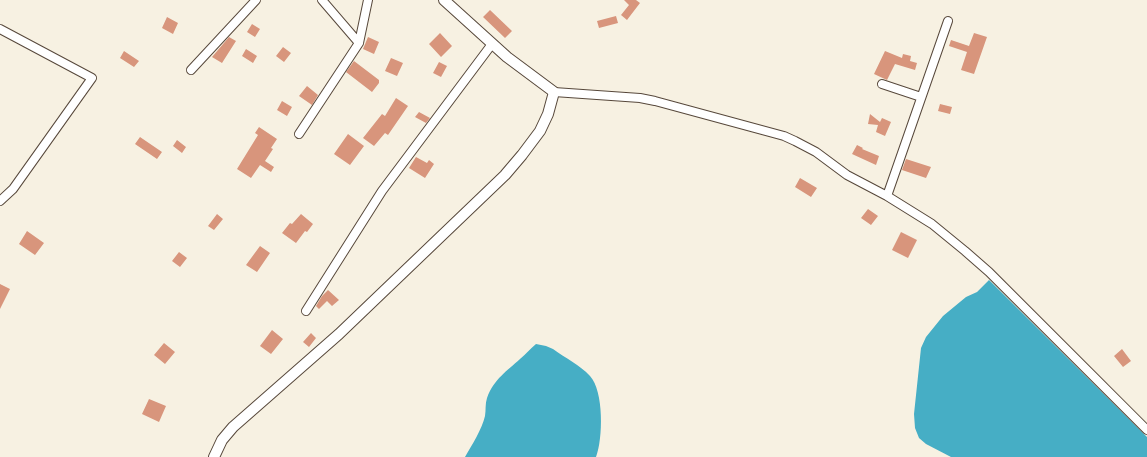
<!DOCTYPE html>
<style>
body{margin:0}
canvas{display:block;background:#f7f1e2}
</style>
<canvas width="1147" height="457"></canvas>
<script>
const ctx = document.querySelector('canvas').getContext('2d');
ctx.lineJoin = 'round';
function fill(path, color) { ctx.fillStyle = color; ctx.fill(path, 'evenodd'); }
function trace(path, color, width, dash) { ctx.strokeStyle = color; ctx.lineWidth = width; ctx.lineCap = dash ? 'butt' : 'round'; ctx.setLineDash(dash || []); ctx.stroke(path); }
fill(new Path2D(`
 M989 280 1147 437V457H951L926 444 919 438 915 428 914 414 921 348 926 337 943 316 966 297 977 292Z
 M536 344 546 346 553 349C565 358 580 365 590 376 604 391 603 439 596 457H465C472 445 482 429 485 416 486 410 485 404 487 398 494 379 507 371 520 359 526 354 530 349 536 344Z`), '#46aec5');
fill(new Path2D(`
 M624 0H636L640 3 627 20 621 15 629 5Z
 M490 10 512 31 505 38 483 17Z
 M616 16 618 23 599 28 597 21Z
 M167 17 178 23 173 34 162 28Z
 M252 24 260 29 255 37 247 32Z
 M440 33 452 46 441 57 429 44Z
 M974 33 987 37 974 74 961 70 967 52 949 46 951 40 969 46Z
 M229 37 236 41 222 63 212 57Z
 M368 37 379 42 374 54 363 49Z
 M283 47 291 53 284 62 276 56Z
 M246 49 257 56 253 63 242 56Z
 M124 51 139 61 134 67 120 58Z
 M885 51 902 58 903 54 911 56 910 61 917 63 915 70 895 64 887 80 874 74Z
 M391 58 403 63 397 76 385 71Z
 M354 61 379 80V83L372 92 346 72Z
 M439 62 447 66 441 77 433 73Z
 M307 86 318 95 312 105 299 96Z
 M396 98 408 106 388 135 385 133 374 146 363 138 382 114 385 116Z
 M282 101 292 107 287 116 277 110Z
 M940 104 952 107 950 114 938 111Z
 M419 112 430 118 426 123 415 117Z
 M870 114 880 122 882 118 891 122 885 136 876 132 878 125 868 124Z
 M259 127 277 139 271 148 273 149 265 161 274 167 271 172 260 165 251 178 237 169 258 135 255 133Z
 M348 134 364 146 350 165 334 154Z
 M140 137 162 152 157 159 135 144Z
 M177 140 186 147 182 153 173 146Z
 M857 145 863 148 862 149 879 156 876 165 852 154Z
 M416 157 427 163 429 160 434 164 425 178 409 168Z
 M906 159 931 167 926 178 902 170Z
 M800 178 817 188 811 197 795 187Z
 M868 209 878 216 871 225 861 218Z
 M217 214 223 219 214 230 208 226Z
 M301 214 313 224 307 232 305 231 296 243 282 233 290 223 292 224Z
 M27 231 44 243 35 255 19 244Z
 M901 232 917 240 908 258 892 250Z
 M260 246 270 253 257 272 246 265Z
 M179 252 187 258 180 267 172 261Z
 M0 284 10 289 0 309Z
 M328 290 339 300 332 306 327 301 319 309 316 306 322 296Z
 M272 330 283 339 271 354 260 346Z
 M311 333 316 338 309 347 303 342Z
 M164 343 175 352 165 364 154 355Z
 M1122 349 1131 361 1123 367 1114 356Z
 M149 399 166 406 159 422 142 414Z`), '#d8957c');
const minor = new Path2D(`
 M322 0 359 43
 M0 29 92 78 13 189 0 201
 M191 70 256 0
 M882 84 921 97
 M554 92 640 98 655 101 784 136 795 141 816 152 847 175 887 196 932 224 965 251 989 272 1147 430
 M299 134 359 43 368 0
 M887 196 948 21
 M306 311 382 191 492 44`);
const tertiary = new Path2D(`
 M214 457 222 440 233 427 339 334 505 175 522 155 540 131 548 114 554 92 507 57 444 0`);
trace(minor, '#57483b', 10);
trace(tertiary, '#57483b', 12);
trace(minor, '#fff', 8);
trace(tertiary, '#fff', 10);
</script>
